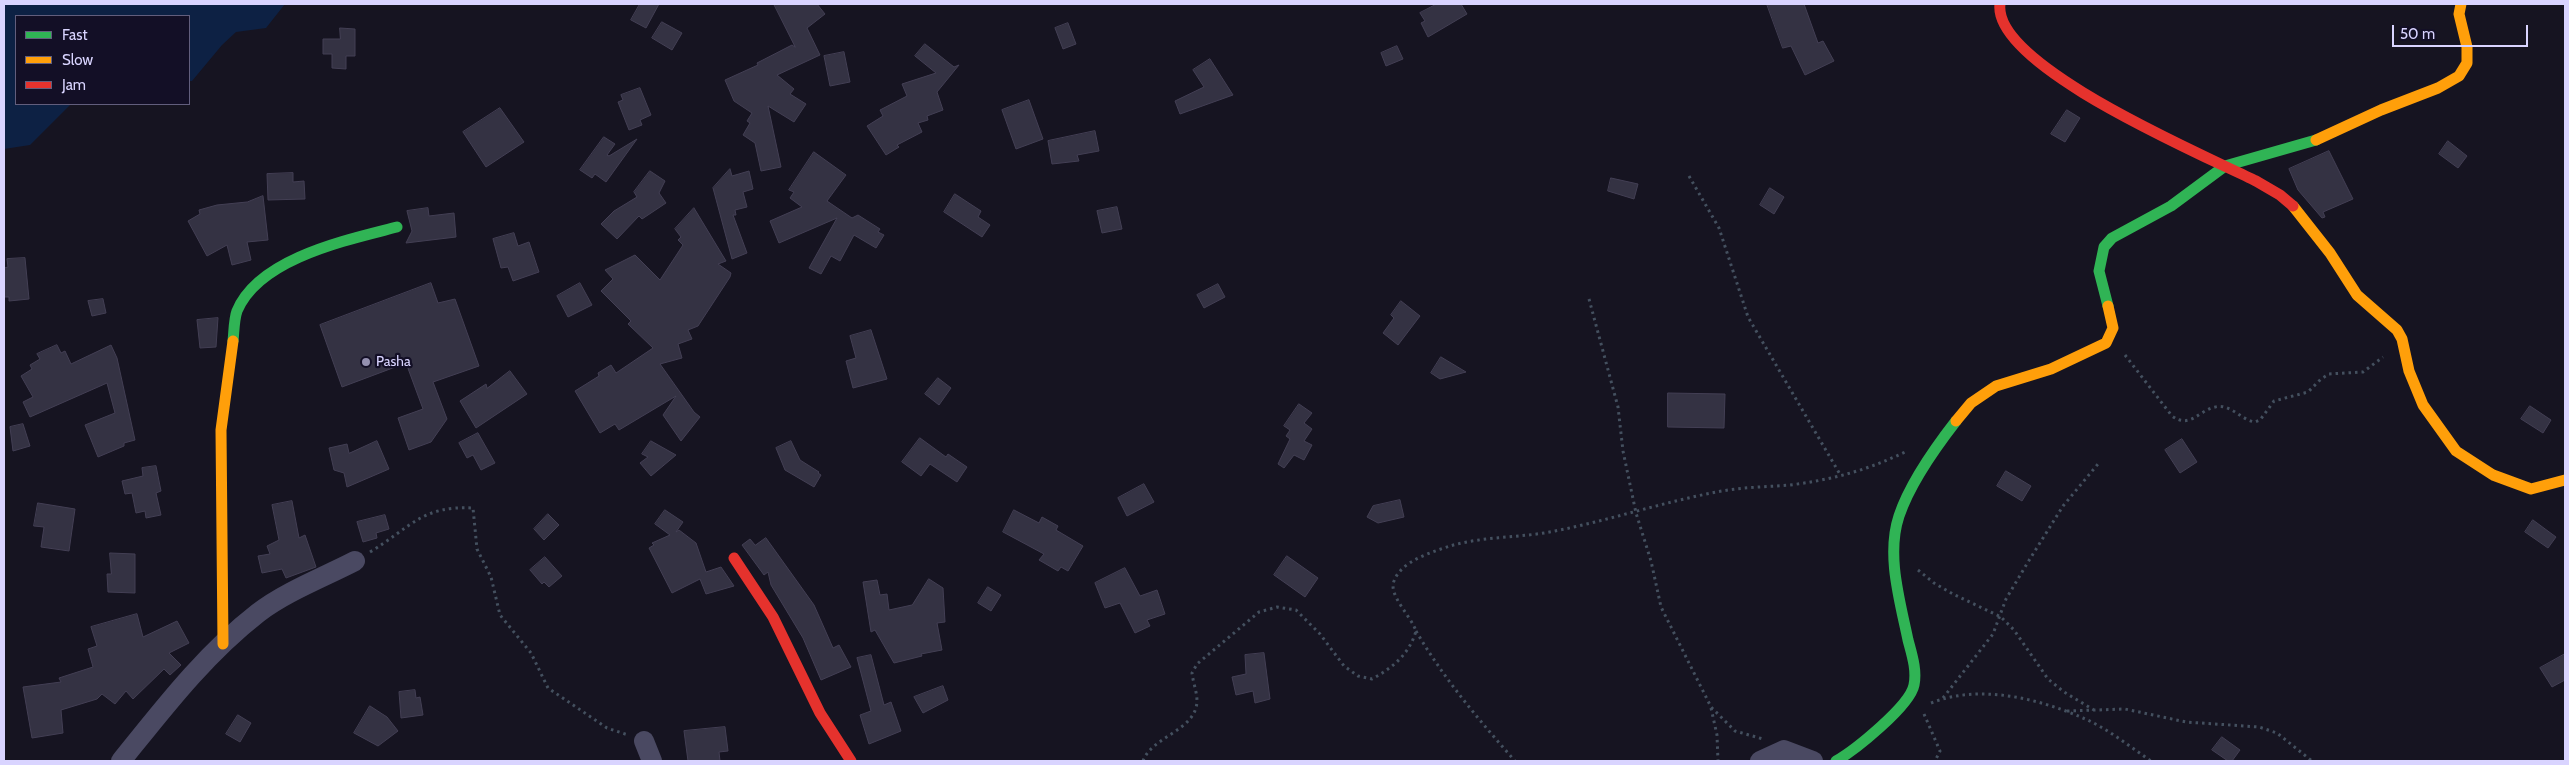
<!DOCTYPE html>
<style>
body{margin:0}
#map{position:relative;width:2569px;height:765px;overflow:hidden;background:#161421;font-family:Cabin,sans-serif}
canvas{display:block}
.frame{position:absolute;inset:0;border:5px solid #d9d4ff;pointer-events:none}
.legend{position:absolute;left:15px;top:15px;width:175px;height:90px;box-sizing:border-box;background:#130f26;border:1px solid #625e7d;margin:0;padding:6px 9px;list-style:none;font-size:15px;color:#d9d4ff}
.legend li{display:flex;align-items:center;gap:10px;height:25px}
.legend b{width:25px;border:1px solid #625e7d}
.scale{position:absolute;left:2392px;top:25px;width:136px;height:22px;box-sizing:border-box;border:2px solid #d9d4ff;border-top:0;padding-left:6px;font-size:15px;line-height:18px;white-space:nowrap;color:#d9d4ff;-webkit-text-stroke:4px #130f26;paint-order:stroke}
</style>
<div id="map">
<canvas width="2569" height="765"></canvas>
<div class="frame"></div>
<ul class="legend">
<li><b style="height:6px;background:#30b455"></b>Fast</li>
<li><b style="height:6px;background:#ff9f0a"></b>Slow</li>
<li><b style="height:6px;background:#e5322d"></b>Jam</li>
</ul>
<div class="scale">50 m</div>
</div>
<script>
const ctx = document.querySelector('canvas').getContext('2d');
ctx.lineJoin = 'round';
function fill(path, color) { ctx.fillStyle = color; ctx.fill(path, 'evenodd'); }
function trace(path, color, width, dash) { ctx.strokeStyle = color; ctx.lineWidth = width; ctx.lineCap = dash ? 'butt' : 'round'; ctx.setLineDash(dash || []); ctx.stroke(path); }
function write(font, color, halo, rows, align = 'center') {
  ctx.font = font + ' Cabin,sans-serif'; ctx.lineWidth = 4.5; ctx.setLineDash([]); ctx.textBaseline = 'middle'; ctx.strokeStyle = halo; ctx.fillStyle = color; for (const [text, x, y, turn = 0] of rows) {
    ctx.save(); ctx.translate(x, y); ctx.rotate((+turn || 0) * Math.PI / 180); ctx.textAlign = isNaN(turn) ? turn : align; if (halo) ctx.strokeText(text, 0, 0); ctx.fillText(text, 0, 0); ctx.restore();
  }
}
fill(new Path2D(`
 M4 4H285L266 28 236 32 222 45 192 81H189V16H16V104H71L30 145 4 149Z`), '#0d2144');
const building = new Path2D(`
 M640 4H659L646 28 631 20Z
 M774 4H817L825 14 807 28 820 55 777 75 794 89 790 94 806 104 794 122 768 106 781 167 761 171 755 143 743 135 750 123 747 121 752 113 734 101 725 80 758 65 757 63 792 45 795 47Z
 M1437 4H1461L1467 14 1428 37 1421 23 1425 21 1420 13Z
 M1767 4H1804L1818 43 1823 41 1834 61 1805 75 1791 46 1783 48Z
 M662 22 682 33 672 50 652 38Z
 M1068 23 1076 44 1063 49 1055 28Z
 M340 28 355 29V56H346V69L332 68V54H323V39H340Z
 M925 44 954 67 959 65 937 92 943 110 927 116 928 120 918 123 922 132 897 145 899 147 886 155 867 126 883 116 880 110 907 96 902 84 936 73 915 56Z
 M1397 46 1403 59 1386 66 1381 53Z
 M844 52 850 82 830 86 824 56Z
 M1210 59 1233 95 1180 114 1175 101 1204 87 1193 70Z
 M640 88 651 115 640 120 642 125 629 130 618 102 623 100 621 95Z
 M1029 100 1043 139 1016 149 1002 110Z
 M500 108 524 142 486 167 463 132Z
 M2067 110 2080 118 2065 142 2051 134Z
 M1095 131 1099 151 1077 155 1079 161 1052 164 1048 141Z
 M604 137 615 144 607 155 609 156 637 139 606 182 595 174 592 178 580 170Z
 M2448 141 2467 156 2458 168 2439 154Z
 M2329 151 2353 199 2323 212 2325 217 2322 218 2298 190 2289 169Z
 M814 152 846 175 827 201 852 218 858 215 880 229 878 232 884 235 876 248 854 235 840 261 831 256 821 274 809 268 837 218 779 243 770 221 802 207 790 198 794 192 789 190Z
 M730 169 732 176 749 171 753 189 743 192 747 207 735 210 736 215H733L747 253 732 259 713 188Z
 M650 171 665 181 659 193 666 203 642 219 639 216 617 239 601 224 614 211 637 197 634 192Z
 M293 173V182L304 181 305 199 268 200 267 174Z
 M1611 178 1638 184 1634 199 1608 191Z
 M1770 188 1784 197 1774 214 1760 205Z
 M955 194 981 211 978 217 990 225 982 237 944 212Z
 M263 196 268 240 247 242 251 260 232 265 227 245 207 256 188 221 200 214 199 210 217 205 247 202Z
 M1117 207 1122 229 1102 233 1097 211Z
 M428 208 429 216 454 213 456 237 406 243 412 231 407 211Z
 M694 208 726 261 718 264 731 273 730 277 698 326 688 330 692 339 678 344 682 358 660 364 694 412 700 417 681 441 663 415 676 396 619 430 615 424 600 433 575 391 599 376 598 373 611 365 616 373 653 348 628 324 631 321 601 291 613 279 605 270 635 255 660 280 683 245 678 240 681 237 675 229Z
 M514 233 518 246 529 242 539 272 513 281 508 267 501 268 493 239Z
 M25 258 29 299 9 301V297H4V268L8 267 7 259Z
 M431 283 438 303 455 299 479 366 433 382 447 419 431 442 409 450 398 418 423 409 406 363 342 387 320 325Z
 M580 283 592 305 568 317 557 296Z
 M1218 284 1225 297 1204 308 1197 295Z
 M103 299 106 313 92 316 88 301Z
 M1401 301 1420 316 1398 345 1383 333 1394 318 1391 315Z
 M218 318 216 347 200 348 197 320Z
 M871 330 887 379 853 388 846 361 856 358 850 336Z
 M57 345 61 353 65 351 71 364 111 345 117 358 135 440 124 443V446L98 457 85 425 115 413 107 383 30 417 23 402 33 397 21 376 32 369 30 365 40 359 37 354Z
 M1441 357 1466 372 1440 379 1431 373Z
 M510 371 527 394 476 428 460 401 486 384 487 388Z
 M938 378 951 388 939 405 925 394Z
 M1668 393 1725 394 1724 428 1668 427Z
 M1299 404 1312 413 1304 423 1312 429 1304 441 1312 445 1304 460 1294 455 1284 468 1278 464 1290 439 1286 436 1290 430 1284 426Z
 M2530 406 2551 420 2543 433 2521 419Z
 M23 424 30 446 13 451 10 427Z
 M478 433 495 463 481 470 473 455 467 458 459 443Z
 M920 438 946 457 948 454 967 467 957 482 930 464 921 476 902 462Z
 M2182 439 2197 462 2180 473 2165 450Z
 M377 441 389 469 347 487 344 473 334 470 329 448 347 444 349 453Z
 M651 441 676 455 651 476 640 463 648 457 642 454Z
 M791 441 800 460 819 472 818 473 821 475 814 487 785 470 776 448Z
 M156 466 161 491 156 493 161 515 146 518 145 511 136 513 132 493 125 494 122 481 143 476 142 468Z
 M2006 471 2031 486 2022 501 1997 486Z
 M1144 484 1154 502 1127 516 1118 498Z
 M1400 500 1404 517 1378 523 1367 517 1373 506Z
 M292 501 299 538 305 535 316 567 286 578 282 569 262 573 258 556 270 554 267 546 279 540 272 505Z
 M38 503 75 509 69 551 41 547 44 527 34 526Z
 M665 510 683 522 676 532 679 530 696 543 706 572 721 567 734 586 706 594 700 579 672 593 649 548 654 545 652 543 670 535 655 524Z
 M1014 510 1039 523 1042 517 1058 526 1056 530 1083 546 1068 571 1061 567 1058 571 1039 560 1044 554 1003 532Z
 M548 514 559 525 544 540 534 529Z
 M385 515 389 529 376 533 377 538 363 542 357 522Z
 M2533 520 2556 537 2548 548 2525 532Z
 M766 538 814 605 833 648 839 645 851 667 821 680 803 638 771 585 768 572 764 575 742 545 750 539 755 545Z
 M110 553 135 554V593L108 592 107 574H111Z
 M1287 556 1318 578 1305 597 1274 575Z
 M545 557 562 576 549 587 544 582 542 584 530 570Z
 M1125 568 1140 596 1157 590 1165 614 1147 620 1150 626 1135 633 1120 603 1105 608 1095 583Z
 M929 579 943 588 945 622 937 623 942 650 921 654 922 656 894 663 875 630 871 632 863 582 877 580 880 595 887 594 889 610 912 605Z
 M988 587 1001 595 991 611 978 603Z
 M137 614 143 637 177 621 189 643 169 653 181 665 170 675 164 669 133 699 126 691 115 704 102 694 97 699 61 710 63 733 32 738 23 687 61 682 59 678 93 667 88 649 97 646 91 627Z
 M1264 653 1270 699 1255 703 1253 691 1236 695 1232 677 1246 674 1245 655Z
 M2565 654V680L2552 687 2540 668Z
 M871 655 884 705 891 702 901 731 869 744 860 715 871 711 857 658Z
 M943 686 948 700 923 713 914 697Z
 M415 690 416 698 420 697 423 715 401 718 399 692Z
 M370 706 387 717 398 731 378 746 354 733Z
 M238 715 251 723 240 742 226 734Z
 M725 727 728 751 719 752 720 761H688L684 731Z
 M2222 737 2240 750 2232 761H2228L2212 750Z`);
fill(building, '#343243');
trace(building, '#433f54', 1);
trace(new Path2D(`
 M1689 176 1719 228 1748 317 1841 476
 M1589 299 1618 407 1623 451 1636 513 1651 561 1661 607 1711 707 1735 731 1763 739
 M2125 355 2172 416C2190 429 2198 411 2215 407 2230 403 2241 420 2255 422L2260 420 2274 401 2308 392 2321 379 2329 374 2363 372 2383 357
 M370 552C410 528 422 505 473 508L477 549 491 577 500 615 531 653 548 688 607 728 628 735
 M1918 570 1934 583 1953 594 2001 617 2014 630 2048 679 2064 692 2094 710
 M1416 631C1444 679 1479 720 1515 761
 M1943 698 1993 634 2006 599 2028 562 2063 506 2098 464
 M1931 703C1979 684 2037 698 2083 718 2107 728 2129 746 2151 761
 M1711 708 1717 735 1718 761
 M2067 711 2125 709 2186 722 2259 727 2277 733 2312 761
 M1924 714 1940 751 1935 761
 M1143 761C1152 736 1196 731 1197 701 1197 692 1193 682 1192 673L1197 664 1259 612 1277 607 1296 610 1320 634 1344 666 1358 676 1372 679C1392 668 1409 655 1416 631 1411 616 1388 595 1394 581 1401 561 1432 552 1450 546 1484 536 1521 538 1555 531 1611 520 1666 501 1722 491 1744 487 1767 487 1790 485 1831 480 1868 470 1905 452`), '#44505f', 3, [2.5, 4]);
trace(new Path2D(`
 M644 741 652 761
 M121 761C163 709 204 655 258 613 285 592 324 577 355 561
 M1760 761 1784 750 1813 761`), '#4a4962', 20);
trace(new Path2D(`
 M2108 306 2099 271 2104 247 2112 238 2171 206 2225 166 2316 140
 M233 341C234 332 234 319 237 311 259 258 347 240 397 227
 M1836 761C1855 750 1910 706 1914 685 1917 670 1912 655 1908 640 1900 601 1886 555 1899 516 1910 483 1935 448 1956 421`), '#30b455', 11);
trace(new Path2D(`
 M2316 140 2381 110 2438 88 2459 76 2467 63V47L2459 14 2461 4
 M2293 206 2330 253 2357 295 2397 330 2402 339 2409 371 2423 405 2456 451 2493 475 2531 489 2565 480
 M1956 421 1971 403 1996 386 2051 369 2106 343 2113 328 2108 306
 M223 644 221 430 233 341`), '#ff9f0a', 11);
trace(new Path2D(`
 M2000 4C1992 66 2206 156 2256 181L2280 195 2293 206
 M734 558 773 617 820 713 851 761`), '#e5322d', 11);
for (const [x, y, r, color] of [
 [366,362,5,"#9591b1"]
]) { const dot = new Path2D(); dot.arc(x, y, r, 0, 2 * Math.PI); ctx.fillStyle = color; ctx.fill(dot); trace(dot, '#130f26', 2); }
write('14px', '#d9d4ff', '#130f26', [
 ["Pasha",376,362]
], 'left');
</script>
